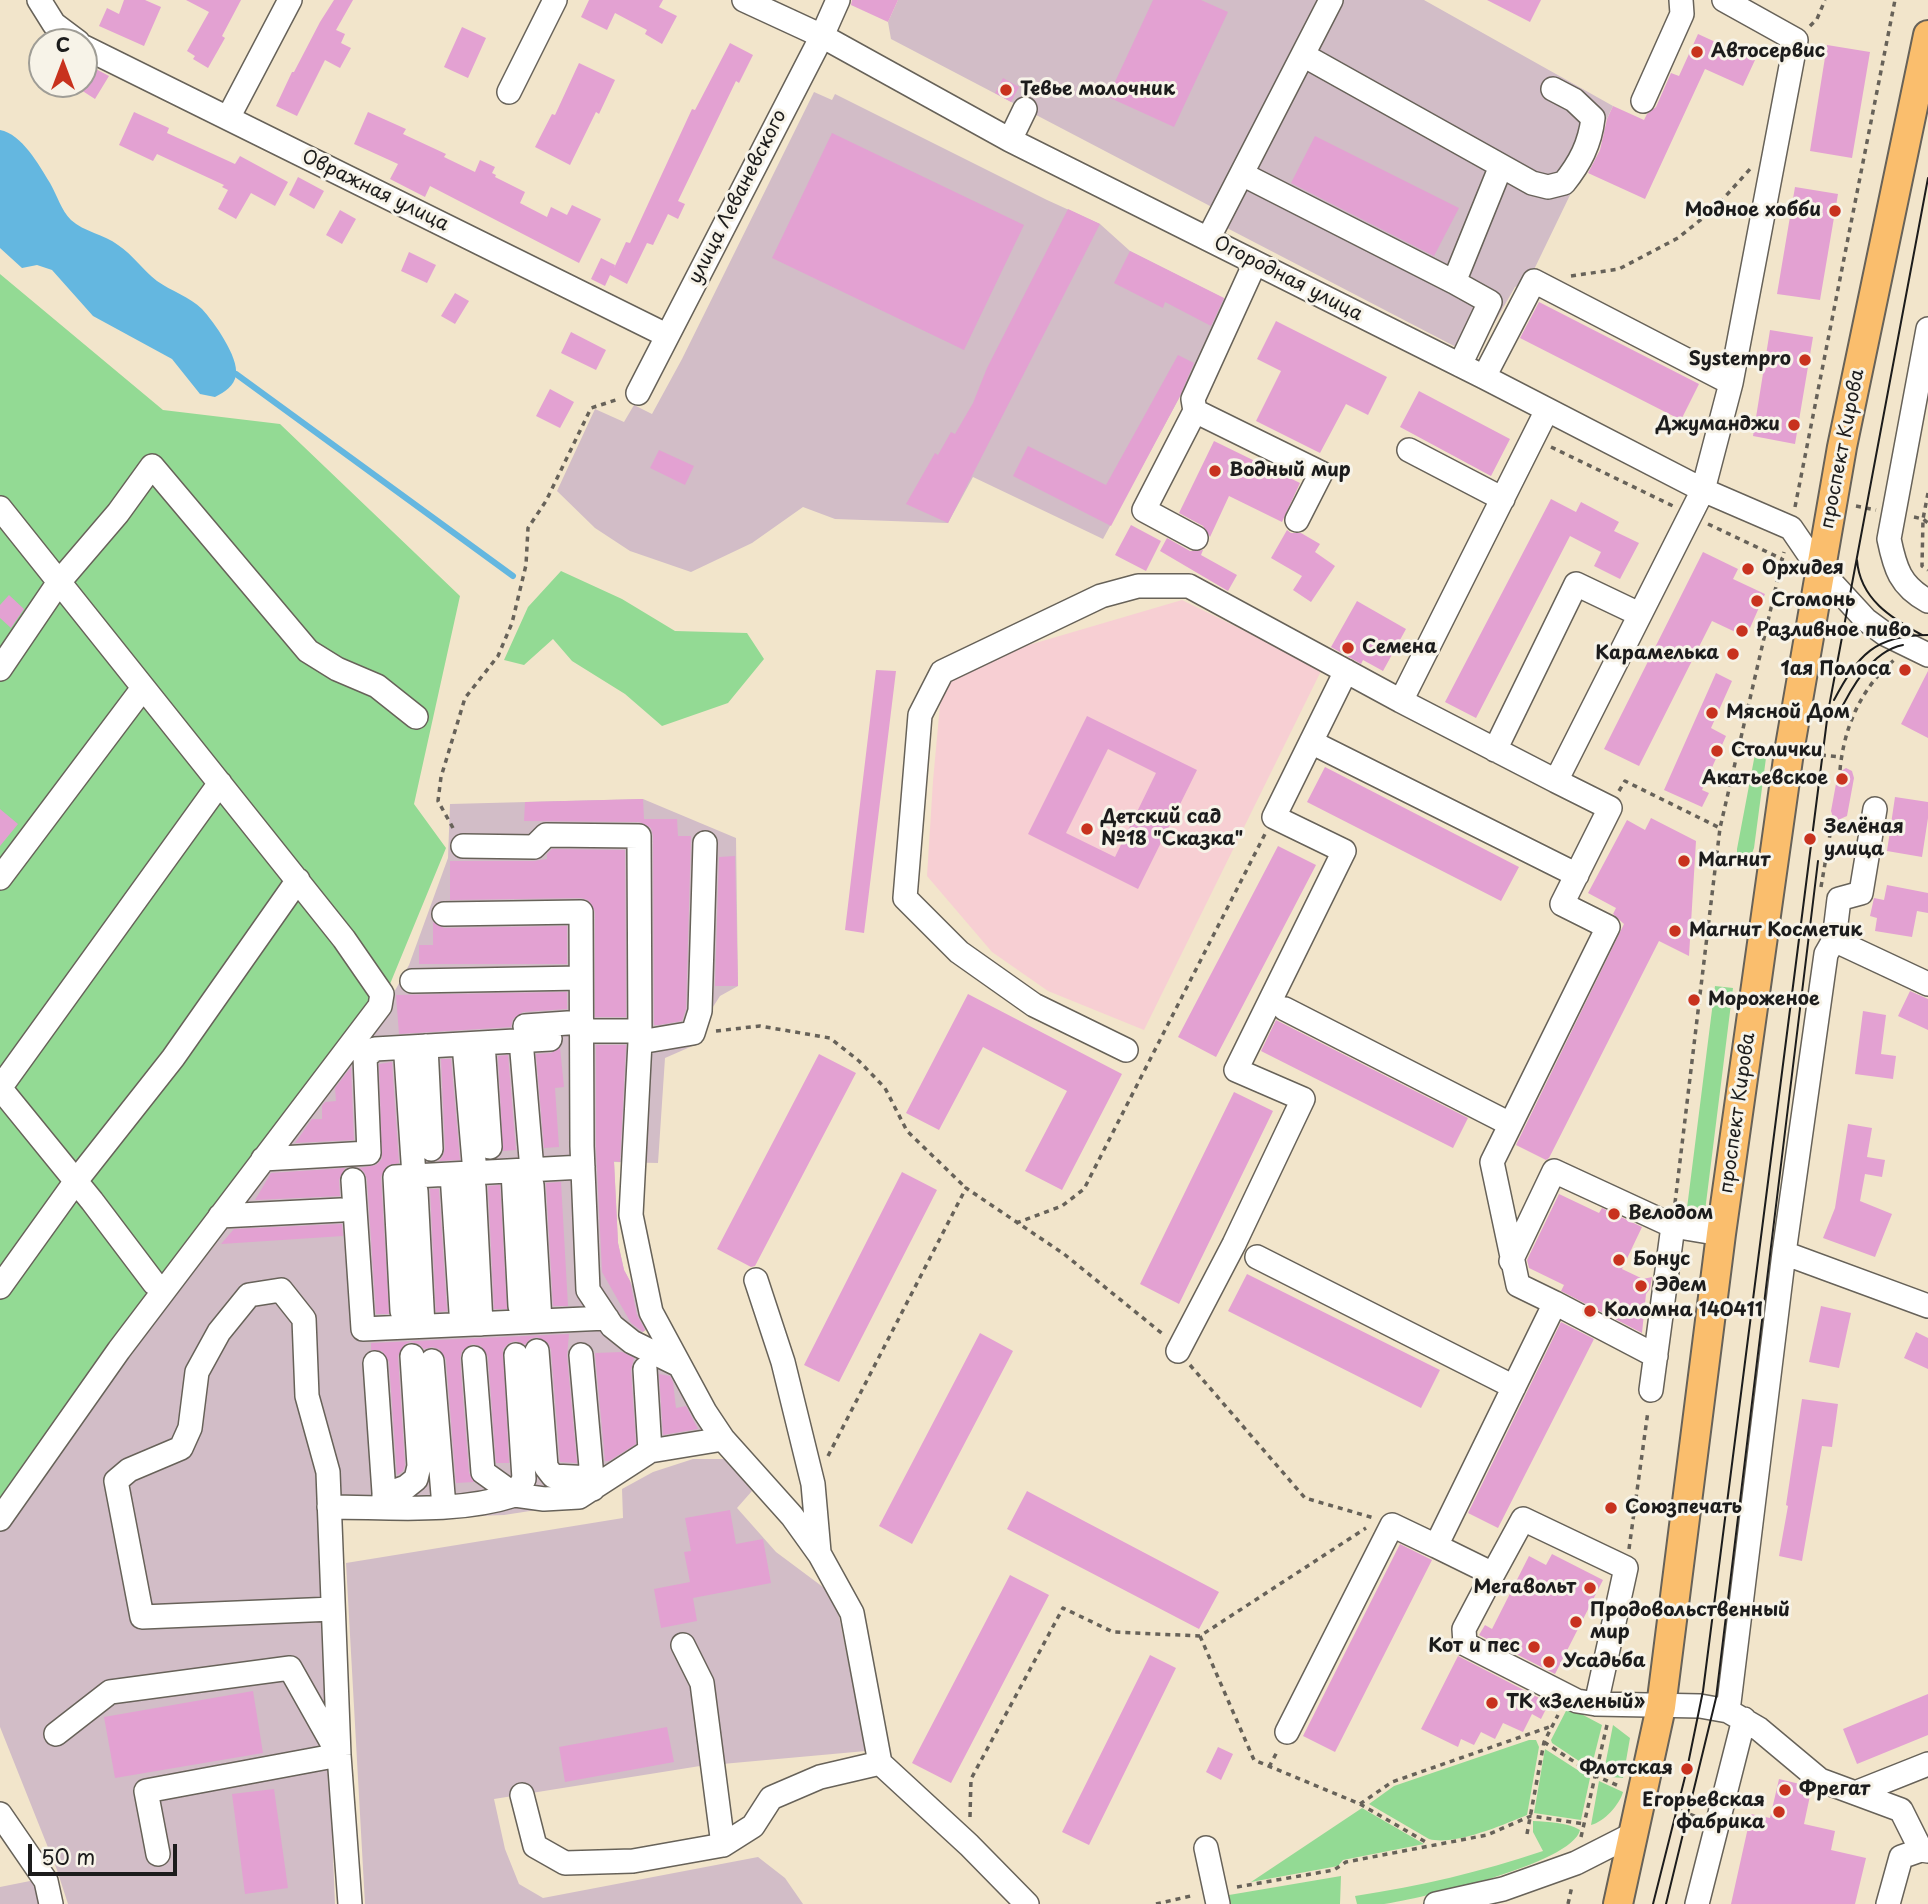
<!DOCTYPE html>
<meta charset="utf-8">
<style>
body{margin:0}
#map{position:relative;width:1928px;height:1904px;overflow:hidden;background:#f2e5cb;font-family:"Playpen Sans",sans-serif}
canvas{display:block}
.north{position:absolute;left:28px;top:28px;width:70px;height:70px;box-sizing:border-box;background:#f7f3e8;border:2px solid #9f9d96;border-radius:50%;rotate:0deg;font-size:19px;font-weight:700;line-height:28px;text-align:center;color:#1c1c1c}
.north::after{content:'';display:block;margin:auto;width:24px;height:32px;background:#c8321e;clip-path:polygon(50% 0,100% 100%,50% 72%,0 100%)}
.scale{position:absolute;left:28px;top:1844px;width:149px;height:32px;box-sizing:border-box;border:4px solid #1c1c1c;border-top:0;padding-left:9px;font-size:21px;line-height:24px;white-space:nowrap;color:#1c1c1c;-webkit-text-stroke:5px #f7f3e8;paint-order:stroke}
</style>
<div id="map">
<canvas width="1928" height="1904"></canvas>
<div class="north">С</div>
<div class="scale">50 m</div>
</div>
<script>
const ctx = document.querySelector('canvas').getContext('2d');
ctx.lineJoin = 'round';
function fill(path, color) { ctx.fillStyle = color; ctx.fill(path, 'evenodd'); }
function trace(path, color, width, dash) { ctx.strokeStyle = color; ctx.lineWidth = width; ctx.lineCap = dash ? 'butt' : 'round'; ctx.setLineDash(dash || []); ctx.stroke(path); }
function write(font, color, halo, rows, align = 'center') {
  ctx.font = font + ' "Playpen Sans",sans-serif'; ctx.lineWidth = 6; ctx.setLineDash([]); ctx.textBaseline = 'middle'; ctx.strokeStyle = halo; ctx.fillStyle = color; for (const [text, x, y, turn = 0] of rows) {
    ctx.save(); ctx.translate(x, y); ctx.rotate((+turn || 0) * Math.PI / 180); ctx.textAlign = isNaN(turn) ? turn : align; if (halo) ctx.strokeText(text, 0, 0); ctx.fillText(text, 0, 0); ctx.restore();
  }
}
fill(new Path2D(`
 M1182 600 1322 669 1144 1030 1048 991 992 952 927 876 933 781 941 694 964 664Z`), '#f7cfd3');
fill(new Path2D(`
 M898 0H1424L1613 106 1528 282 1515 287 1485 339 1467 329 1456 347 1227 228 1231 217 891 39 888 22Z
 M814 92 832 100 835 94 1047 200 1100 224 1130 251 1231 302 1103 539 973 477 948 523 835 519 803 507 752 543 691 572 630 551 595 528 557 491 595 409 624 422 634 405 652 414 682 359Z
 M643 799 736 838 738 986 720 996 704 1021 697 1044 665 1058 658 1163 614 1162 618 1243 624 1270 654 1325 638 1335 675 1368 696 1405 708 1446 669 1452 620 1477 595 1501 504 1515 369 1520H319L335 1904H68L57 1870 0 1727V1525L213 1247 354 1048 386 1007 409 965 448 858 450 804Z
 M693 1459H727L752 1491 737 1508 776 1552 835 1596 866 1751 700 1766 494 1799 505 1849 519 1884 543 1898 758 1857 785 1878 803 1904H365L346 1563 623 1518 622 1489 653 1472Z
 M40 1879 48 1904H0V1887Z`), '#d2bdc7');
fill(new Path2D(`
 M0 274 163 410 280 424 460 596 414 804 446 848 390 984 360 1017 0 1507Z
 M561 571 622 599 675 631 747 633 764 659 728 703 662 726 625 694 572 661 553 639 524 665 504 660 528 607Z
 M1758 753 1764 754 1766 758 1754 848 1751 856 1747 859 1737 856V849L1755 754Z
 M1715 986 1733 988 1704 1219 1686 1216Z
 M1568 1707 1602 1725 1591 1769 1552 1743 1551 1740Z
 M1613 1725 1630 1738 1623 1778 1610 1777 1604 1771Z
 M1529 1740H1536L1539 1747 1527 1815C1503 1825 1454 1846 1429 1839L1369 1804 1394 1786Z
 M1545 1749 1590 1778 1581 1820 1534 1813Z
 M1599 1781 1623 1792C1620 1804 1604 1822 1591 1825Z
 M1362 1808 1424 1844 1343 1860 1338 1866 1251 1882Z
 M1533 1821C1549 1822 1566 1822 1580 1830 1572 1864 1419 1899 1384 1904 1375 1904 1365 1904 1357 1904L1355 1896C1420 1886 1481 1872 1543 1851L1533 1832Z
 M1341 1876 1340 1904H1230L1229 1895Z`), '#93da94');
fill(new Path2D(`
 M0 130C22 134 39 165 50 183 57 195 61 210 71 220 84 232 104 234 118 245 133 255 143 270 157 281 171 291 190 297 202 309 214 322 239 357 236 375 234 386 225 392 215 397L200 394 172 359 93 316 52 270 37 265 22 268 0 248Z`), '#64b7e0');
trace(new Path2D(`
 M236 374 513 576`), '#64b7e0', 6);
fill(new Path2D(`
 M124 0H145L161 7 144 46 99 26 107 8 119 14Z
 M186 0H241L222 36 225 38 208 68 193 59 195 56 187 51 209 12Z
 M334 0H353L336 30 345 34 341 43 351 48 340 68 325 60 297 116 276 106 292 72H294L320 22Z
 M589 0H663L659 7 677 16 662 44 645 34 647 30 615 13 607 30 581 17Z
 M852 0H898L888 22 851 5Z
 M1153 0H1201L1228 12 1174 127 1108 97Z
 M1487 0H1541L1530 22Z
 M462 27 486 38 468 78 444 67Z
 M1698 34 1755 60 1743 86 1705 69 1645 199 1588 173 1600 150 1607 119 1613 106 1644 120 1647 114 1656 107 1671 73 1679 76Z
 M730 43 753 55 739 83 736 81 678 201 685 204 678 219 668 214 653 245 647 243 627 284 610 275 605 286 591 279 601 258 615 265 614 268 626 242 630 243 692 109 695 110Z
 M1827 45 1870 52 1852 158 1810 151Z
 M579 63 615 80 599 114 596 112 570 165 535 147 552 114 555 115Z
 M94 68 109 76 95 99 81 90Z
 M1003 78 1019 87 1011 102 995 93Z
 M134 112 169 128 167 133 235 164 240 156 288 182 275 206 251 193 236 219 218 209 228 190 222 187 224 185 157 154 153 161 119 145Z
 M368 112 406 129 403 134 446 154 444 157 475 172 480 160 495 167 492 173 496 175 495 177 525 192 520 203 547 217 551 207 567 215 572 205 601 219 579 263 430 186 425 197 390 179 398 164 354 144Z
 M832 133 1024 225 964 350 772 258Z
 M1315 136 1459 208 1434 256 1291 183Z
 M298 177 324 191 314 209 289 195Z
 M1795 187 1838 194 1820 300 1777 294Z
 M1068 209 1100 224 948 523 906 504 935 453 938 455 951 432 955 434 973 403 987 368Z
 M340 210 356 219 342 244 326 235Z
 M1130 251 1224 298 1211 326 1165 302 1163 308 1114 283Z
 M409 252 436 265 427 283 401 271Z
 M455 293 469 301 455 324 441 316Z
 M1539 302 1699 384 1681 420 1520 338Z
 M1276 321 1387 377 1368 415 1346 404 1320 453 1256 421 1281 371 1257 359Z
 M1770 330 1813 337 1795 444 1753 436Z
 M571 332 606 350 596 370 561 353Z
 M1178 355 1194 363 1179 398 1111 526 1013 476 1028 446 1106 485Z
 M550 389 574 402 560 428 536 416Z
 M1419 391 1510 439 1491 476 1400 427Z
 M1214 441 1300 483 1282 522 1229 496 1210 537 1203 526 1179 513Z
 M659 450 694 466 685 485 650 468Z
 M1551 499 1576 512 1581 502 1619 522 1614 531 1639 543 1620 579 1594 566 1601 552 1570 536 1476 718 1445 702Z
 M1131 525 1161 541 1146 571 1115 555Z
 M1287 530 1291 533H1301L1320 544 1315 552 1335 566 1311 602 1293 590 1302 576 1271 558Z
 M1167 538 1190 551 1203 550 1201 555 1237 575 1228 591 1160 551Z
 M1703 552 1738 569 1733 579 1765 594 1746 637 1712 621 1639 766 1604 749Z
 M9 595 24 609 11 628 0 618V605Z
 M1357 601 1406 629 1383 671 1363 660 1361 664 1331 647Z
 M876 670 896 671 864 933 845 930Z
 M1928 671V738L1901 724Z
 M1716 673 1732 681 1711 728 1726 736 1702 790 1709 793 1702 807 1664 790Z
 M1087 716 1197 770 1138 889 1028 834ZM1108 749 1156 773 1115 857 1066 833Z
 M1325 767 1519 867 1501 901 1307 802Z
 M1846 768 1852 771 1854 778 1847 816 1838 820 1833 817 1831 811 1838 773Z
 M1895 797 1928 802V818L1922 857 1887 851Z
 M643 799 644 819H677L678 836H691L686 1009 682 1021 659 1025H654L653 836 651 828 639 822 524 821 525 802Z
 M0 809 18 824 0 846Z
 M1651 818 1696 841 1689 956 1659 941 1549 1158 1546 1160 1516 1145 1624 924 1613 914 1616 908 1588 893 1627 820 1645 830Z
 M1278 846 1316 865 1216 1057 1178 1037Z
 M552 849 625 850 626 1017H595V912L588 900 581 898 450 900V861H534L547 859V854Z
 M735 856 738 986H715L719 857Z
 M1887 885 1928 893V913L1917 911 1912 937 1875 931 1877 918 1870 916 1874 898 1884 900Z
 M433 922 444 928 567 926V964H419V945H433Z
 M1910 991 1928 999V1030L1898 1016Z
 M567 992V1009L523 1012 513 1019 511 1027 399 1034 396 995Z
 M968 994 1122 1074 1062 1190 1025 1171 1067 1091 983 1047 939 1130 906 1113Z
 M1863 1011 1886 1015 1881 1054 1896 1056 1893 1079 1855 1074Z
 M1276 1020 1468 1118 1453 1148 1261 1051Z
 M596 1045H626L620 1162 614 1161 618 1243 624 1270 630 1281 637 1315 645 1330 643 1332 631 1323 602 1272 596 1146Z
 M560 1048 564 1087 555 1088 559 1147 544 1148 536 1054 551 1053Z
 M819 1054 856 1073 755 1266 751 1267 717 1249Z
 M508 1055 516 1150 503 1151 498 1056Z
 M441 1059H451L460 1160 439 1161 443 1156 445 1148Z
 M392 1062 399 1163 387 1166 381 1177 389 1314H376L367 1179 364 1172 359 1168 376 1165 382 1159 379 1064Z
 M351 1067 354 1140 295 1143 312 1119H322V1106L325 1102 336 1101 335 1088Z
 M1234 1092 1273 1111 1179 1304 1140 1284Z
 M1848 1124 1872 1128 1867 1157 1885 1160 1882 1177 1865 1174 1860 1201 1892 1214 1875 1257 1823 1238 1835 1208Z
 M345 1168 339 1180 340 1196 255 1200 271 1173Z
 M902 1172 937 1190 839 1382 804 1365Z
 M561 1182 568 1306H553L546 1183Z
 M500 1185 507 1309H494L488 1186Z
 M430 1189H439L447 1311 436 1312Z
 M1559 1194 1599 1213 1602 1208 1642 1227 1622 1269 1643 1279 1652 1277 1650 1289 1646 1294 1642 1333 1561 1291 1564 1285 1529 1268 1527 1260Z
 M342 1224 343 1236 221 1244 234 1229Z
 M1247 1274 1440 1370 1421 1408 1228 1311Z
 M1821 1306 1851 1313 1839 1368 1809 1362Z
 M1561 1322 1594 1339 1498 1528 1468 1513Z
 M1916 1332 1928 1338V1369L1904 1358Z
 M980 1333 1013 1351 912 1544 879 1526Z
 M569 1334 567 1356 577 1463 560 1462 551 1350 548 1343 537 1337 530 1339 525 1345 516 1341 509 1343 503 1349 509 1463H496L488 1357 481 1346 472 1344 462 1351 460 1359 469 1473 474 1482 456 1483 446 1359 439 1349 432 1347 424 1349 419 1344 410 1342 404 1345 398 1356 405 1465 403 1471 397 1475 389 1362 382 1351 371 1350V1343Z
 M622 1352 634 1358 631 1370 636 1444 609 1461H605L595 1353Z
 M659 1374 670 1376 673 1382 676 1408 686 1406 698 1429 663 1435Z
 M1802 1399 1838 1404 1832 1447 1822 1446 1802 1561 1779 1556 1788 1506 1786 1505Z
 M1027 1491 1219 1592 1199 1629 1007 1529Z
 M730 1510 736 1544 763 1539 771 1583 693 1598 697 1621 661 1628 654 1589 690 1582 684 1552 691 1551 685 1518Z
 M1400 1544 1432 1560 1335 1752 1303 1736Z
 M1552 1554 1603 1580 1555 1674 1479 1635 1485 1625 1492 1629 1529 1556 1546 1565Z
 M1010 1575 1049 1595 951 1783 912 1763Z
 M1150 1655 1176 1668 1089 1845 1062 1832Z
 M1458 1656 1549 1703 1541 1719 1532 1714 1523 1732 1503 1723 1495 1739 1481 1732 1474 1745 1461 1739 1458 1747 1421 1729Z
 M253 1691 263 1753 115 1778 104 1717Z
 M1928 1694V1735L1857 1764 1843 1729Z
 M667 1727 674 1762 565 1782 559 1747Z
 M1218 1747 1233 1754 1221 1780 1206 1772Z
 M1779 1779 1804 1785 1811 1791 1804 1824 1835 1831 1831 1850 1866 1858 1855 1904H1731L1751 1814 1770 1818Z
 M274 1789 288 1888 245 1894 232 1794Z`), '#e3a1d2');
const minor = new Path2D(`
 M39 0 54 24 78 42
 M744 0 822 36 1010 140 1484 377 1703 490 1791 528 1819 569 1866 620 1885 634 1928 655
 M84 47 666 335
 M1303 55 1532 183 1548 187 1564 183C1580 163 1590 144 1593 118L1574 100 1553 89
 M509 92 555 0
 M1643 101 1682 14 1681 0
 M228 118 290 0
 M1010 140 1025 109
 M1242 174 1454 282
 M1208 239 1331 0
 M1255 263 1193 399 1195 411 1321 473 1297 520
 M1928 329 1889 539C1895 568 1900 586 1928 601
 M1460 365 1490 302 1454 282 1501 166
 M1484 377 1534 281 1731 383 1796 40 1724 0
 M638 393 822 36 838 0
 M1195 411 1144 510 1196 538
 M1409 450 1503 499
 M0 508 344 939 382 994 380 1006 119 1350 0 1519
 M0 669 59 582 118 513 152 466 308 651 337 669 377 686 416 717
 M1401 701 1556 781 1703 490 1731 383
 M1311 742 1577 875
 M1495 750 1576 584 1639 614
 M1556 781 1610 808 1562 904 1608 927 1492 1162 1518 1285 1555 1303 1436 1546 1493 1574 1464 1629 1465 1644 1577 1701 1596 1704 1700 1706 1728 1711 1759 1729 1820 1780 1901 1810 1921 1850 1928 1851
 M705 843 700 1011 693 1033 640 1042 631 1215 651 1312 705 1412 723 1439 792 1516 820 1555 852 1613 880 1763 969 1845 1027 1904
 M463 846 534 847 546 835 639 836 640 1042
 M0 878 143 688
 M444 914 581 912 582 1146 588 1290 612 1326 632 1342 679 1365
 M1834 940 1928 984
 M412 981 581 978
 M1285 1009 1510 1124
 M525 1026 582 1022
 M582 1031H640
 M483 1043 490 1147
 M426 1046 431 1149
 M1126 1050 1034 1005 959 952 905 898 920 715 942 672 1101 596 1138 586H1189L1401 701 1547 410
 M522 1052 532 1170
 M465 1056 475 1173
 M406 1057 414 1176
 M0 1088 220 783
 M0 1088 92 1201 154 1283
 M263 1159 369 1153 365 1057 375 1049 550 1039
 M513 1171 520 1306
 M452 1174 461 1312
 M353 1180 363 1329 607 1318
 M532 1185 540 1321
 M474 1187 481 1324
 M416 1191 423 1326
 M220 1216 341 1210
 M1784 1253 1928 1306
 M1257 1257 1514 1387
 M1511 1261 1554 1171 1673 1226 1721 1234
 M756 1280 783 1362 813 1484 819 1552
 M0 1287 76 1181 173 1058 298 880
 M1555 1303 1656 1356
 M402 1311 395 1177 583 1167
 M537 1351 546 1467 553 1476 592 1478
 M1178 1351 1234 1244 1303 1099 1236 1070 1344 851 1274 817 1346 671
 M516 1355 524 1479 515 1495 544 1499 579 1497 650 1451 723 1439
 M581 1355 593 1489
 M474 1358 483 1472 515 1495
 M432 1361 444 1507
 M375 1363 385 1507
 M645 1369 650 1451
 M1651 1390 1673 1226
 M384 1495 406 1487 416 1479 419 1466 412 1356
 M329 1507C390 1507 456 1514 515 1495
 M1493 1574 1523 1519 1626 1568 1596 1704
 M333 1609 142 1617 116 1481 129 1470 181 1448 190 1428 197 1372 219 1332 249 1295 281 1290 304 1319 307 1396 328 1472 339 1755 350 1904
 M683 1645 702 1683 723 1845
 M1728 1711 1784 1253 1826 954 1834 940 1839 899 1861 893 1875 809
 M1287 1732 1392 1525 1436 1546
 M56 1734 110 1692 290 1668 339 1755 146 1791 158 1854
 M1855 1793 1928 1764
 M522 1795 535 1846 565 1863 633 1861 723 1845 753 1826 771 1798 820 1777 880 1763
 M0 1814 46 1881 51 1904
 M1206 1848 1218 1904
 M1436 1904 1503 1889 1576 1863 1635 1833
 M1697 1904 1744 1719
 M1888 1904 1901 1857 1921 1850`);
const major = new Path2D(`
 M1618 1904 1661 1707 1721 1234 1789 752 1842 447 1928 35`);
trace(minor, '#676259', 26);
trace(major, '#676259', 32);
trace(new Path2D(`
 M1810 26 1817 19 1825 0
 M1571 276 1619 269 1678 238 1714 209 1751 168
 M1551 447 1673 506
 M1928 493 1923 519 1922 566 1928 570
 M1856 506 1876 510
 M1795 507 1895 0
 M1914 517 1923 519 1928 523
 M1708 524 1782 559
 M1739 746 1765 749
 M1811 754 1841 757
 M1840 770C1844 727 1861 688 1894 660
 M1619 791 1625 781 1720 828
 M453 828 438 801 441 777 465 698 498 656 512 623 526 565 528 528 546 501 591 408 619 399
 M1821 887 1833 817
 M716 1031 760 1026 830 1038 859 1061 885 1088 907 1131 966 1188
 M1675 1203 1720 828 1784 552
 M1016 1223 1062 1206 1084 1189 1265 834
 M1190 1365 1305 1498 1374 1518
 M828 1456 966 1188 1064 1254 1164 1335
 M1629 1549 1648 1411
 M1200 1636 1254 1760 1360 1804 1429 1844
 M1544 1742 1596 1776 1619 1786
 M1269 1767 1278 1750
 M1360 1804 1392 1782 1552 1726
 M1662 1804 1697 1817
 M970 1817 971 1779 1063 1608 1113 1632 1200 1636 1366 1528
 M1527 1834 1544 1742 1558 1715
 M1581 1837 1607 1725
 M1237 1887 1334 1870 1346 1862 1487 1835 1531 1816 1584 1824
 M1156 1904 1195 1895
 M1568 1904 1572 1886`), '#676259', 3.5, [5, 5]);
trace(minor, '#fff', 23);
trace(major, '#fabe6d', 28);
trace(new Path2D(`
 M1857 560C1860 599 1891 618 1922 635
 M1834 700C1858 655 1875 635 1928 635
 M1837 717C1850 690 1871 651 1903 645
 M1653 1904 1687 1769 1703 1691 1828 712 1928 178
 M1666 1904 1716 1698 1818 861`), '#1c1c1c', 2);
for (const [x, y, r, color] of [
 [1697,52,7,"#c8321e"],
 [1006,90,7,"#c8321e"],
 [1835,211,7,"#c8321e"],
 [1805,360,7,"#c8321e"],
 [1794,425,7,"#c8321e"],
 [1215,471,7,"#c8321e"],
 [1748,569,7,"#c8321e"],
 [1757,601,7,"#c8321e"],
 [1742,631,7,"#c8321e"],
 [1348,648,7,"#c8321e"],
 [1733,654,7,"#c8321e"],
 [1905,670,7,"#c8321e"],
 [1712,713,7,"#c8321e"],
 [1717,751,7,"#c8321e"],
 [1842,779,7,"#c8321e"],
 [1087,829,7,"#c8321e"],
 [1810,839,7,"#c8321e"],
 [1684,861,7,"#c8321e"],
 [1675,931,7,"#c8321e"],
 [1694,1000,7,"#c8321e"],
 [1614,1214,7,"#c8321e"],
 [1619,1260,7,"#c8321e"],
 [1641,1286,7,"#c8321e"],
 [1590,1311,7,"#c8321e"],
 [1611,1508,7,"#c8321e"],
 [1590,1588,7,"#c8321e"],
 [1576,1622,7,"#c8321e"],
 [1534,1647,7,"#c8321e"],
 [1549,1662,7,"#c8321e"],
 [1492,1703,7,"#c8321e"],
 [1687,1769,7,"#c8321e"],
 [1785,1790,7,"#c8321e"],
 [1779,1812,7,"#c8321e"]
]) { const dot = new Path2D(); dot.arc(x, y, r, 0, 2 * Math.PI); ctx.fillStyle = color; ctx.fill(dot); trace(dot, '#f7f3e8', 2.5); }
write('bold 19px', '#1c1c1c', '#f7f3e8', [
 ["Автосервис",1711,52],
 ["Тевье молочник",1020,90],
 ["Модное хобби",1821,211,"right"],
 ["Systempro",1791,360,"right"],
 ["Джуманджи",1780,425,"right"],
 ["Водный мир",1229,471],
 ["Орхидея",1762,569],
 ["Сгомонь",1771,601],
 ["Разливное пиво",1756,631],
 ["Семена",1362,648],
 ["Карамелька",1719,654,"right"],
 ["1ая Полоса",1891,670,"right"],
 ["Мясной Дом",1726,713],
 ["Столички",1731,751],
 ["Акатьевское",1828,779,"right"],
 ["Детский сад",1101,818],
 ["№18 \"Сказка\"",1101,840],
 ["Зелёная",1824,828],
 ["улица",1824,850],
 ["Магнит",1698,861],
 ["Магнит Косметик",1689,931],
 ["Мороженое",1708,1000],
 ["Велодом",1628,1214],
 ["Бонус",1633,1260],
 ["Эдем",1655,1286],
 ["Коломна 140411",1604,1311],
 ["Союзпечать",1625,1508],
 ["Мегавольт",1576,1588,"right"],
 ["Продовольственный",1590,1611],
 ["мир",1590,1633],
 ["Кот и пес",1520,1647,"right"],
 ["Усадьба",1563,1662],
 ["ТК «Зеленый»",1506,1703],
 ["Флотская",1673,1769,"right"],
 ["Фрегат",1799,1790],
 ["Егорьевская",1765,1801,"right"],
 ["фабрика",1765,1823,"right"]
], 'left');
write('19px', '#1c1c1c', '#f7f3e8', [
 ["Овражная улица",375,191,26],
 ["улица Леваневского",738,197,-63],
 ["Огородная улица",1288,279,27],
 ["проспект Кирова",1843,449,-79],
 ["проспект Кирова",1738,1113,-82]
]);
</script>
